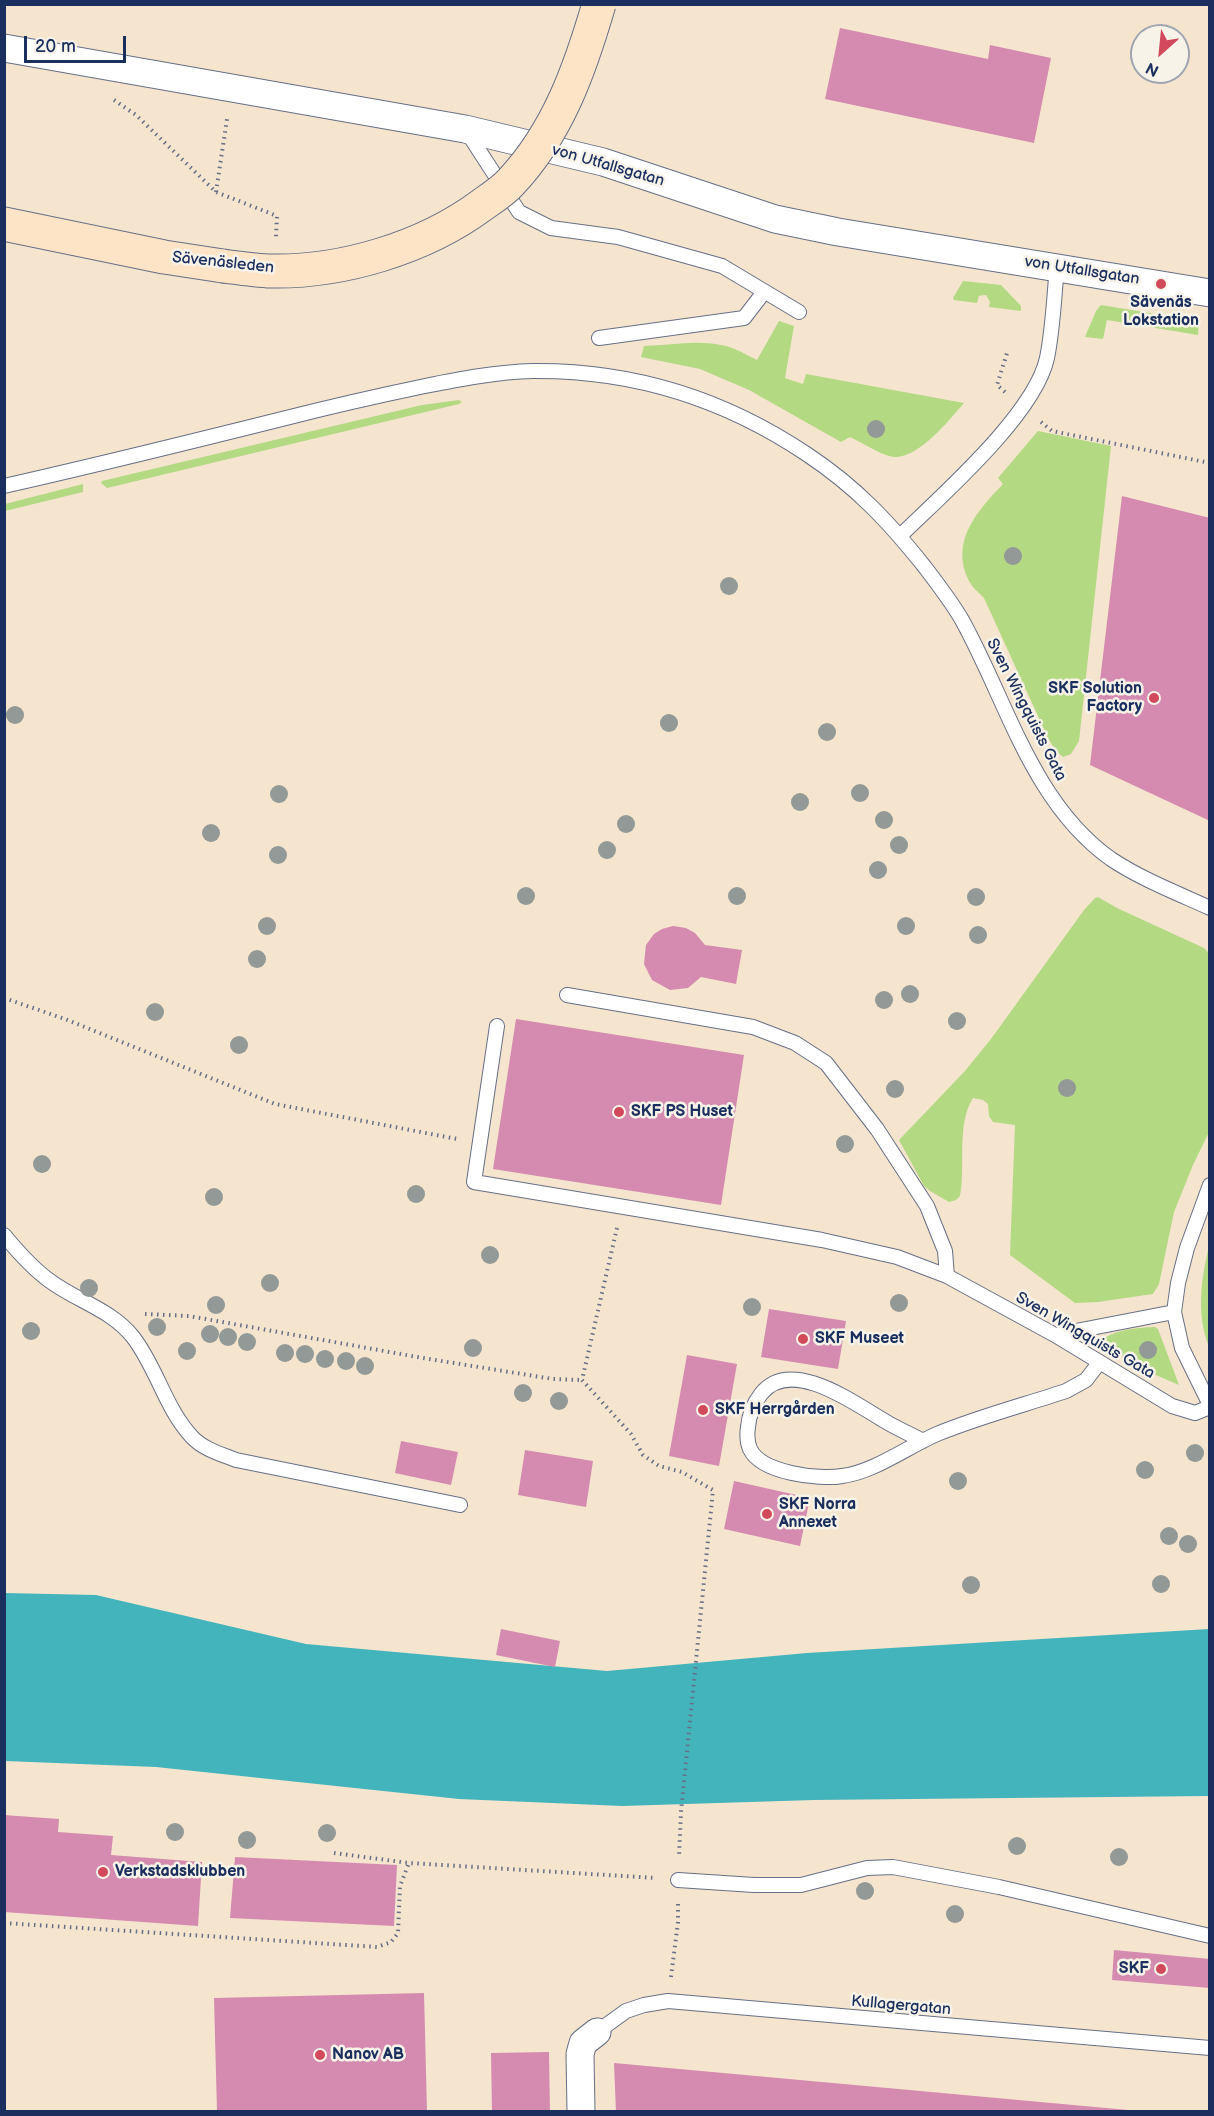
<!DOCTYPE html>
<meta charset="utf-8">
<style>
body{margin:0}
#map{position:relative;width:1214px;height:2116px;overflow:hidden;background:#f5e5cf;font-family:"Balsamiq Sans",sans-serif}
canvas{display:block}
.frame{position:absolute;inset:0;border:6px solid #1b2f5e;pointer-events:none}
.north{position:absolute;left:1130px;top:24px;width:60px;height:60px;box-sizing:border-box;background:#f7f3e8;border:2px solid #9fa5b1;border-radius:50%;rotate:207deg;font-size:16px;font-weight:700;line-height:24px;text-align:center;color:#1b2f5e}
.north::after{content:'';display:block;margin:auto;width:21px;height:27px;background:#d1495b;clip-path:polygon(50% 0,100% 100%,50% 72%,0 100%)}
.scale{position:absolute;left:24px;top:36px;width:102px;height:27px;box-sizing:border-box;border:3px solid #1b2f5e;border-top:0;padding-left:8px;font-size:18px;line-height:21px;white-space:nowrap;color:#1b2f5e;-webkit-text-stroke:4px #f7f3e8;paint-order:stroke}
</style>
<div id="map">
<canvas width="1214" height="2116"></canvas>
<div class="frame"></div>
<div class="north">N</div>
<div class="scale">20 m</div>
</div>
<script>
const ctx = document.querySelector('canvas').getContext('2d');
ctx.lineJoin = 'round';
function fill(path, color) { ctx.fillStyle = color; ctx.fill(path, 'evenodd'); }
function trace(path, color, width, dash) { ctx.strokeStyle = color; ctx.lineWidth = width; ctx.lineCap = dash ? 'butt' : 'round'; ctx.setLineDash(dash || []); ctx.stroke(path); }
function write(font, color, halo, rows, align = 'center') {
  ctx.font = font + ' "Balsamiq Sans",sans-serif'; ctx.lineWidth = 5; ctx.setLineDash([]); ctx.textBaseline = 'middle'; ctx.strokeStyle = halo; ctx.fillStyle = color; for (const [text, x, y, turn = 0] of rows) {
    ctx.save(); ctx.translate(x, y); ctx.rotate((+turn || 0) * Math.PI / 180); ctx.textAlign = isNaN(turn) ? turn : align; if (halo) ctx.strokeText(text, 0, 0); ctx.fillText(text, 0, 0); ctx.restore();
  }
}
fill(new Path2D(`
 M963 281 1001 285 1021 306V311L989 307 990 302 986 295 979 296 977 303 954 300 953 298Z
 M1101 305 1199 321 1198 335 1107 320 1103 339 1085 337 1096 311Z
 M779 321 794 326 785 378 803 384 806 374 964 403C949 420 915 464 889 456 876 452 863 443 850 437L841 442 749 390 700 369 641 357 644 346C672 345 699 339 726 346 737 349 747 355 757 360Z
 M459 400 462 402 459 404 107 488 101 483 102 481 422 405Z
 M1038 431 1111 446 1079 741 1071 754 1063 757 1056 751 1048 738 984 598C979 593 972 587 969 581 949 542 978 510 1003 484L998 478Z
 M83 484V492L5 511V504Z
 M1098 897 1117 908 1204 948 1209 953V1132L1193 1165 1174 1212 1159 1284 1153 1294 1098 1302 1075 1303 1010 1255 1015 1125 993 1122 989 1116 988 1104 983 1100 973 1098C956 1125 966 1165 960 1196L956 1200 949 1202 930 1191 924 1186 899 1140 964 1072 991 1039 1084 910 1095 898Z
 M1209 1246 1210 1347H1209C1196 1314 1201 1280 1209 1246Z
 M1155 1327 1158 1329 1179 1385 1156 1375 1104 1347 1103 1340C1112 1330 1142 1327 1155 1327Z`), '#b3d983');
fill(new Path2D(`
 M5 1593 96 1595 306 1644 607 1671 807 1653 1209 1629V1796L814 1800 622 1806 459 1799 156 1767 5 1761Z`), '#44b4bc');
fill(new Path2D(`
 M840 28 988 59 990 45 1051 58 1034 143 825 99Z
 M1122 496 1210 518V821L1090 765Z
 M673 926 686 928 695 933 705 945 742 950 736 984 701 977 688 988 670 990 652 980 644 964 646 945 654 934 662 929Z
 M516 1019 744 1055 721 1205 493 1169Z
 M769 1309 846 1321 838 1369 761 1357Z
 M687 1355 737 1364 719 1466 669 1456Z
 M401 1441 458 1452 451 1485 395 1473Z
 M525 1450 593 1461 586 1507 518 1495Z
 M734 1481 810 1498 800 1546 724 1529Z
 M501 1629 560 1641 555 1667 496 1655Z
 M4 1815 59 1819 58 1832 113 1836 111 1855 202 1862 198 1926 4 1912Z
 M235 1857 397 1865 394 1926 230 1918Z
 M1114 1950 1210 1959V1988L1112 1980Z
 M424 1993 427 2112H217L214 1998Z
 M549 2052 550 2112H492L491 2053Z
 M614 2063 1128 2110V2112H616Z`), '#d48baf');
const lane = new Path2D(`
 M467 132 519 212 551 228 618 237 722 266 799 312
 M599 338 744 318 764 292
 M4 486C97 465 190 442 282 419 329 407 377 396 425 386 460 379 496 372 533 371 634 370 725 399 808 455 856 487 888 521 924 566 937 583 951 601 962 620 1007 701 1032 803 1111 859 1141 879 1177 893 1210 908
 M900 536C942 495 1035 414 1047 358 1053 329 1054 297 1057 267
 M567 995 753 1027 795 1043 826 1063 877 1129 927 1206 945 1251 947 1276
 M497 1026 474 1182 822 1240 897 1257 947 1276 1055 1335 1172 1406 1195 1413 1210 1407
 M1210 1185 1187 1248 1178 1283 1174 1312 1182 1348 1210 1405
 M4 1235C18 1252 32 1268 50 1281 77 1301 112 1310 133 1337 157 1368 165 1408 192 1437 203 1449 221 1454 236 1460L460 1505
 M1055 1335 1174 1312
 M923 1441C910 1434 896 1428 883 1420 854 1403 790 1356 761 1394 754 1403 749 1415 748 1427 747 1434 747 1442 750 1449 761 1473 819 1480 842 1476 874 1472 907 1447 937 1434 978 1417 1024 1405 1066 1391L1086 1380 1099 1363
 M678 1880 754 1885H801L867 1868 893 1867 999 1887 1210 1936
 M597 2032 626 2011 644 2005 668 2001 1210 2048`);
const street = new Path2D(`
 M4 48 465 129 603 162 775 219 838 232 1210 293
 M581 2112 580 2054 583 2043 597 2032`);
const secondary = new Path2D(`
 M4 224 164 257 223 266`);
trace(lane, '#676f86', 16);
trace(street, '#676f86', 29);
trace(secondary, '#676f86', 35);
trace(new Path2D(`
 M114 100 136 115 216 192 277 216 276 237
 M216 192 227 119
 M1005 392 997 385 1007 353
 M1041 422 1052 431 1210 463
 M4 998 65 1019 275 1104 457 1139
 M617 1228 582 1380 631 1434 643 1455 659 1466 682 1472 713 1490 681 1812 679 1857
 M145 1314 189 1316 423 1358 553 1379 582 1380
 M334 1853 409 1863 656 1878
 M4 1923 377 1947 391 1942 398 1933 400 1886 409 1863
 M671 1977 678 1922V1904`), '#676f86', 4, [1.5, 4.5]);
trace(lane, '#fff', 14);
trace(street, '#fff', 27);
trace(secondary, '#fee4c6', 33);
const secondaryBridge = new Path2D(`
 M223 266C238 268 253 270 268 271 341 273 424 248 482 205 492 198 503 191 511 182 558 132 580 69 599 4`);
trace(secondaryBridge, '#676f86', 35, []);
trace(secondaryBridge, '#fee4c6', 33);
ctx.fillStyle = '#929996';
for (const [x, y] of [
 [876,429],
 [1013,556],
 [729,586],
 [15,715],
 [669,723],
 [827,732],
 [860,793],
 [279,794],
 [800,802],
 [884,820],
 [626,824],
 [211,833],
 [899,845],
 [607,850],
 [278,855],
 [878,870],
 [526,896],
 [737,896],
 [976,897],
 [267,926],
 [906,926],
 [978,935],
 [257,959],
 [910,994],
 [884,1000],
 [155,1012],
 [957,1021],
 [239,1045],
 [1067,1088],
 [895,1089],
 [845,1144],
 [42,1164],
 [416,1194],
 [214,1197],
 [490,1255],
 [270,1283],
 [89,1288],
 [899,1303],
 [216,1305],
 [752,1307],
 [157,1327],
 [31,1331],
 [210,1334],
 [228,1337],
 [247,1342],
 [473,1348],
 [1148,1350],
 [187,1351],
 [285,1353],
 [305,1354],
 [325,1359],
 [346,1361],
 [365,1366],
 [523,1393],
 [559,1401],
 [1195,1453],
 [1145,1470],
 [958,1481],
 [1169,1536],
 [1188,1544],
 [1161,1584],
 [971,1585],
 [175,1832],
 [327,1833],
 [247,1840],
 [1017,1846],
 [1119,1857],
 [865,1891],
 [955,1914]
]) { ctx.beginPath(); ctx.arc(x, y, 9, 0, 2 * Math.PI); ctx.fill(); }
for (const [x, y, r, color] of [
 [1161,284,6,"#d1495b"],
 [1154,698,6,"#d1495b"],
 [619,1112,6,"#d1495b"],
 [803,1339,6,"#d1495b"],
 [703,1410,6,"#d1495b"],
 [767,1514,6,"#d1495b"],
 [103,1872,6,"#d1495b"],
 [1161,1969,6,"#d1495b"],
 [320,2055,6,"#d1495b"]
]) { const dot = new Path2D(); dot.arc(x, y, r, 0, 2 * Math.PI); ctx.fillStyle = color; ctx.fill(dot); trace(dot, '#f7f3e8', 2); }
write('16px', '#1b2f5e', '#f7f3e8', [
 ["von Utfallsgatan",608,166,16],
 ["Sävenäsleden",223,263,6],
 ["von Utfallsgatan",1082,271,9],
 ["Sven Wingquists Gata",1026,710,63],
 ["Sven Wingquists Gata",1085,1336,30],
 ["Kullagergatan",901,2006,5]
]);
write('bold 16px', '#1b2f5e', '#f7f3e8', [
 ["Sävenäs",1161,303,"center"],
 ["Lokstation",1161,321,"center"],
 ["SKF Solution",1142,689,"right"],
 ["Factory",1142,707,"right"],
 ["SKF PS Huset",631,1112],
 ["SKF Museet",815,1339],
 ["SKF Herrgården",715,1410],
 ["SKF Norra",779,1505],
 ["Annexet",779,1523],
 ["Verkstadsklubben",115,1872],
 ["SKF",1149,1969,"right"],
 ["Nanov AB",332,2055]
], 'left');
</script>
